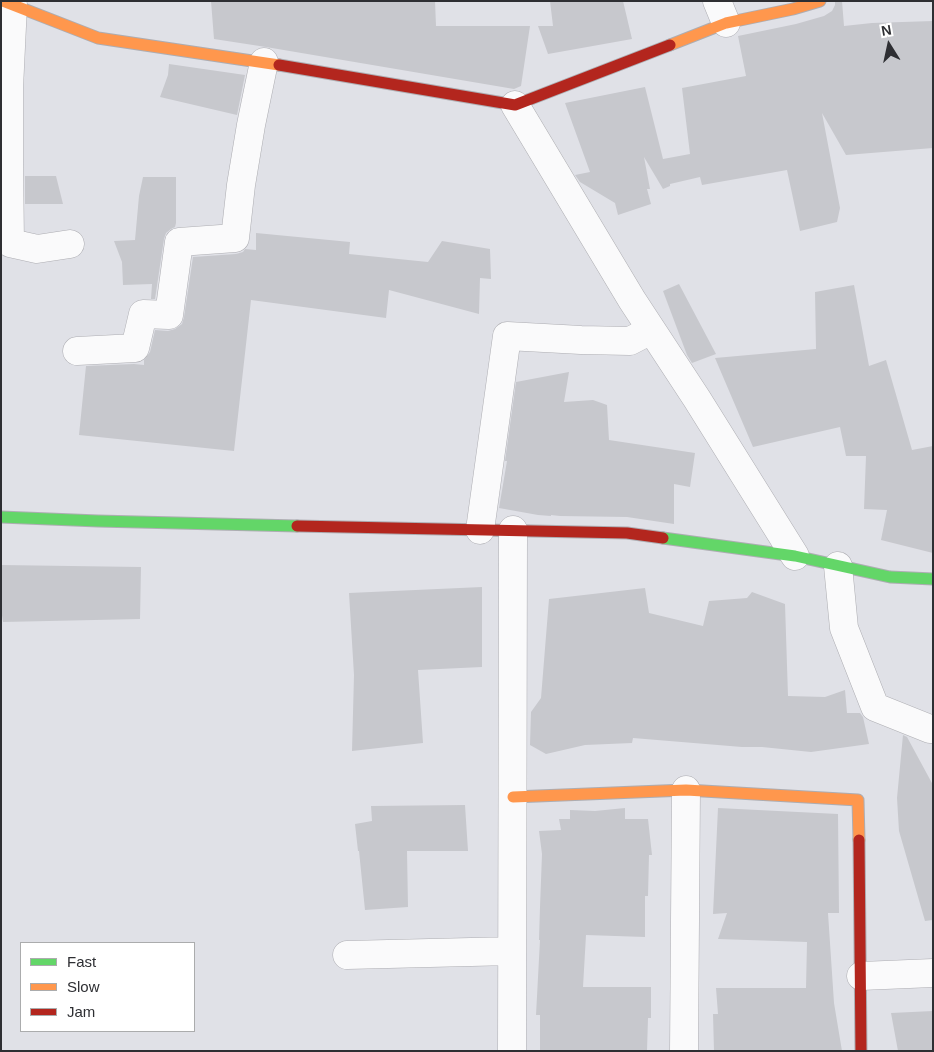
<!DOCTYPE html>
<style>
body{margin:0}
#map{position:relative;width:934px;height:1052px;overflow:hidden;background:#e0e1e7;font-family:Arial,sans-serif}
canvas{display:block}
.frame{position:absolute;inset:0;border:2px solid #2e2f33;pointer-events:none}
.legend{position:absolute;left:20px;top:942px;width:175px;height:90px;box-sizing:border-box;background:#fff;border:1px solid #abacad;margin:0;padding:6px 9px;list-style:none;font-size:15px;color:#2e2f33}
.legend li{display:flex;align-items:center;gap:10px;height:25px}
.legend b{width:25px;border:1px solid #abacad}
.north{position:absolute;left:864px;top:20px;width:50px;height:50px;-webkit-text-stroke:4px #fff;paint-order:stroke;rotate:350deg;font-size:14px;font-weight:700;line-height:20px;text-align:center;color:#2e2f33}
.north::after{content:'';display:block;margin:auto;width:18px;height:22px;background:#2e2f33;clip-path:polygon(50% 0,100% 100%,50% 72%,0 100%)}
</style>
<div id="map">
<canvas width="934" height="1052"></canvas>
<div class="frame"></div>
<ul class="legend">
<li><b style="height:6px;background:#63d668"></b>Fast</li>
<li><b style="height:6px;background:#ff974d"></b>Slow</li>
<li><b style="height:6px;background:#b3261e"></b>Jam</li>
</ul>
<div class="north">N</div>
</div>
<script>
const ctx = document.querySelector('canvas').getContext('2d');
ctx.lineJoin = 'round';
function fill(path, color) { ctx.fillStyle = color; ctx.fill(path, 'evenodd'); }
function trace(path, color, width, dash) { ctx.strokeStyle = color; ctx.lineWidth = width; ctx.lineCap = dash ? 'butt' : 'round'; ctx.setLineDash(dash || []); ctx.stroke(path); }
fill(new Path2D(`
 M211 1H435L436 26H530L521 86 514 89 266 47 214 39Z
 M550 1H623L632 39 548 54 538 26H553Z
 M835 1H842L844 26 872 23 933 21V148L846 155 822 113 840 208 837 222 800 231 787 170 702 185 700 177 670 184V186L663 189 644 157 650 189H647L651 204 618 215 615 203 580 182 575 175 590 172 565 103 645 87 663 159 690 154 682 88 746 76 738 36 796 24 824 16 832 11 835 5Z
 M169 64 245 75 237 115 160 97 168 75Z
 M25 176H56L63 204H25Z
 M143 177H176V223L175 227 171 229 166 233 164 239 155 299H151L152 284 123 285 122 262 114 241 135 240 139 196Z
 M256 233 350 242 349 254 428 262 442 241 490 249 491 279 480 278 479 314 389 290 386 318 251 300 234 451 79 435 86 366 134 364 144 365V360L150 352 155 330 168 331 175 329 182 324 184 317 193 257 236 254 243 252 245 249 256 250Z
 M679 284 716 354 692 363 687 355 663 291Z
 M854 285 869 366 886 360 912 450 933 446V553L881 540 887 510 864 509 866 456H846L840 427 753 447 715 358 816 349 815 292Z
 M569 372 564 402 593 400 607 405 609 440 695 453 690 487 674 484V524L627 517 560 516 551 515V516L538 515 499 508 507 461H505L516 382Z
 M1 565 141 567 140 619 3 622 1 609Z
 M482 587V667L418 670 423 743 352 751 354 675 349 593Z
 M645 588 649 613 703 626 709 601 747 598 752 592 785 604 788 696 825 697 845 690 847 713H860L863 717 869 744 811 752 762 747H742L633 738 632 743 585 745 546 754 530 745 531 712 541 698 549 599Z
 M903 735 907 737 933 785V920L925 921 899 831 897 798Z
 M465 805 468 851H407L408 907 365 910 359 851H358L355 824 372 821 371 806Z
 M625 808V819H648L652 855H649L648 896H645V937L586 935 583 987H651V1018H648L647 1051H540V1015H536L540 940H539L540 907 542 854 539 831 561 830 559 819H570V810L595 811Z
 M718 808 838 814 839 913H828L834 1003 842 1051H714L713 1014H718L716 988H806L807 942 718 939 727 913 713 914Z
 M933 1011V1051H898L891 1013Z`), '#c7c8cd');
const street = new Path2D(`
 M717 1 726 23
 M13 5 9 88V159L10 243 37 249 70 244
 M515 105 632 300 697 399 795 556
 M77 351 135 348 143 314 169 315 179 242 235 238 241 185 251 125 264 62
 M480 530 507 336 581 340 630 341 651 330
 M838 566 844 628 875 707 930 729H933
 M347 955 512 951
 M861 976 933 973
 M512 1051 513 530
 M684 1051 686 790`);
const fast = new Path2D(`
 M1 517 98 521 297 526
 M663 538 795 556 890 577 933 579`);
const slow = new Path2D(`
 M3 1 98 38 279 65
 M670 45 726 23 793 9 820 1
 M513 797 686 790 858 800 859 840`);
const jam = new Path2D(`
 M279 65 515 105 670 45
 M297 526 627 533 663 538
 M859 840 861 1051`);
trace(street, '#adadb2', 29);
trace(fast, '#adadb2', 13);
trace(slow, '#adadb2', 13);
trace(jam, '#adadb2', 13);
trace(street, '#fafafb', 28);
trace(fast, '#63d668', 11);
trace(slow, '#ff974d', 11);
trace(jam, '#b3261e', 11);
</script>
